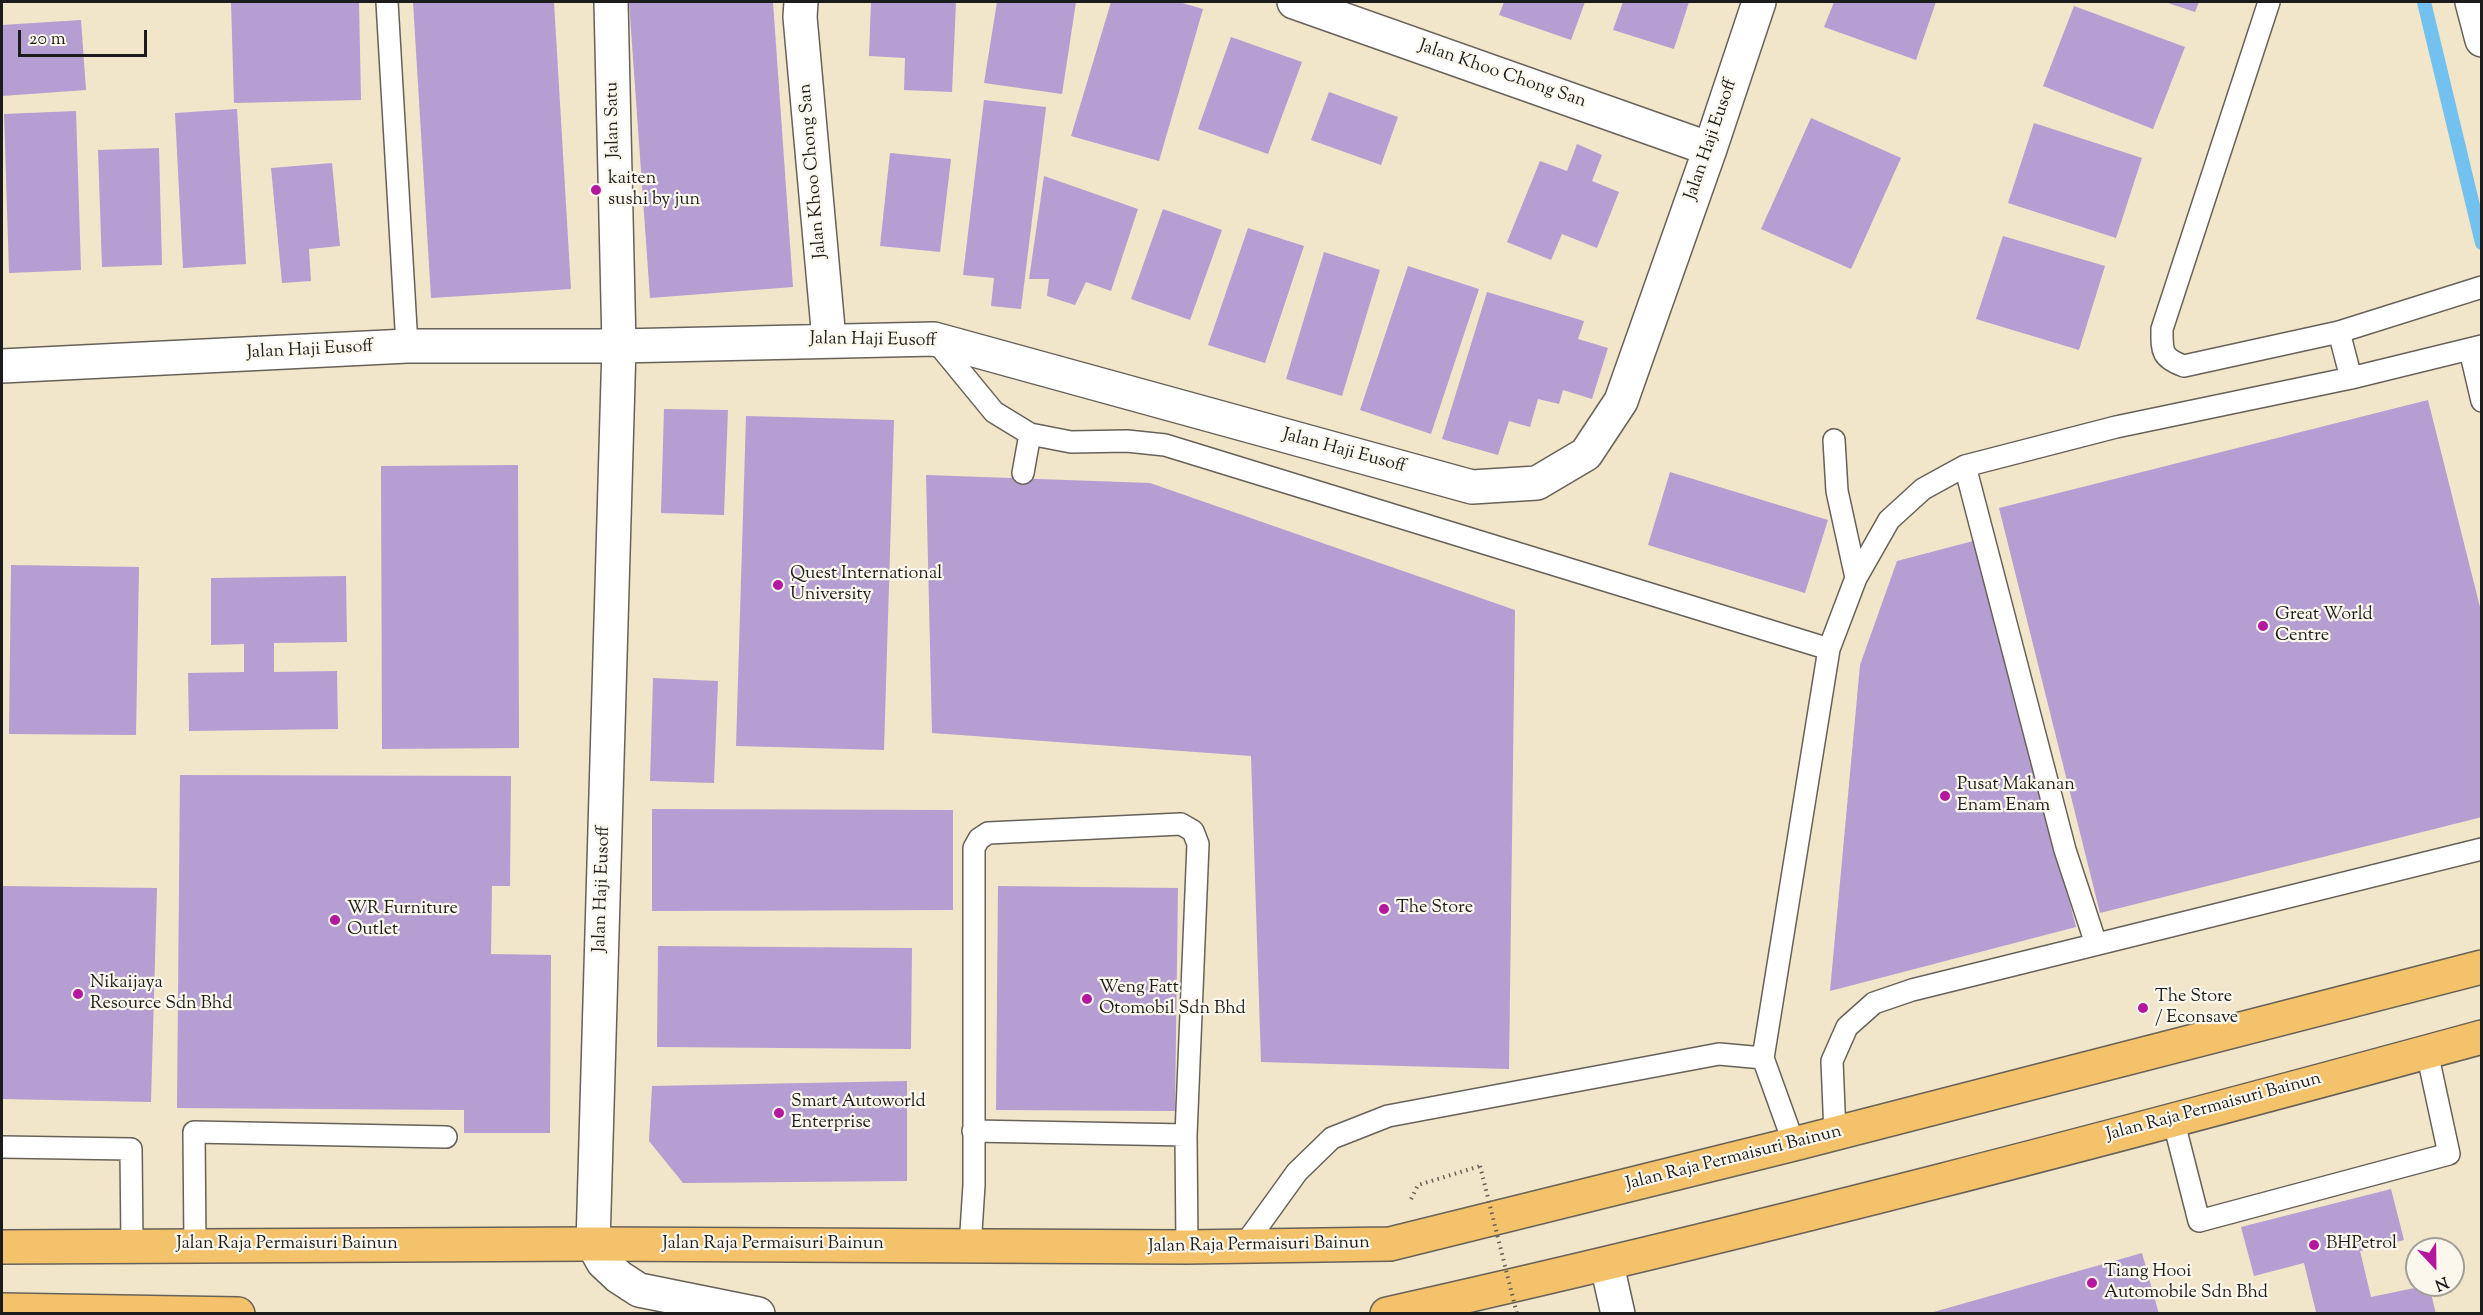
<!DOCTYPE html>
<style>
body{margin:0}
#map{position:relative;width:2483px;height:1315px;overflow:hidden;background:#f1e5ca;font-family:"Sorts Mill Goudy",serif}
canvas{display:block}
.frame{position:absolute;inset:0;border:3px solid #1c1c1c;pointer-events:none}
.north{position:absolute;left:2405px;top:1237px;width:60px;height:60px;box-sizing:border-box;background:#fbf7ec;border:2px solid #a29f99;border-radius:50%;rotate:158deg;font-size:16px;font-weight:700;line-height:24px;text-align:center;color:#1c1c1c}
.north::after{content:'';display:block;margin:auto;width:21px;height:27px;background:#b5179e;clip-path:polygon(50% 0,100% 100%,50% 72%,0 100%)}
.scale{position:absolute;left:18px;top:30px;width:129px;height:27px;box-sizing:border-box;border:3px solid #1c1c1c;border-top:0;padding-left:8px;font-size:18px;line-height:21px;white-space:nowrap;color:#1c1c1c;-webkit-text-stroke:4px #fbf7ec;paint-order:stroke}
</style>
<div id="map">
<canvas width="2483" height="1315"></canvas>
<div class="frame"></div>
<div class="north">N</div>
<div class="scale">20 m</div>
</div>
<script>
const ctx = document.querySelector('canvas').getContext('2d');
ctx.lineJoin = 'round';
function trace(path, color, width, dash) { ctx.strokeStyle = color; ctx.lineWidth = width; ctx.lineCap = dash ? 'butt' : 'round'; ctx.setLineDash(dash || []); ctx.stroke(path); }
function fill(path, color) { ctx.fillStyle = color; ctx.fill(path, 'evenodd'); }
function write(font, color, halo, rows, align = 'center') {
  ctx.font = font + ' "Sorts Mill Goudy",serif'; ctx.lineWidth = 4.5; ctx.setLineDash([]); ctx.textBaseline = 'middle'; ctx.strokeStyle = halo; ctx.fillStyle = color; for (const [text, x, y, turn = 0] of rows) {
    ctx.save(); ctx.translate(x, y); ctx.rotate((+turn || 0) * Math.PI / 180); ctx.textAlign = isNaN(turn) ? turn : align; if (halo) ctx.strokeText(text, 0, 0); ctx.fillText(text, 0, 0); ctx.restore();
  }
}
trace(new Path2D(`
 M2424 2 2482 243`), '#73c1ee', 14);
fill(new Path2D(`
 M231 2H359L361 100 234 103Z
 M413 2H554L571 289 431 298Z
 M629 2H773L793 287 650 298Z
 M871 2H956L952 92 904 90 905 58 869 56Z
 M997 2H1076L1062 94 984 83Z
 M1111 2H1179L1203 9 1159 161 1071 136Z
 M1504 2H1585L1571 40 1499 15Z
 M1623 2H1689L1674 49 1613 30Z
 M1834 2H1936L1916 60 1824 27Z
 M2165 2H2199L2195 12Z
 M2074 6 2185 47 2153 129 2043 86Z
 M81 20 86 90 2 96V25Z
 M1231 37 1302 62 1268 154 1198 129Z
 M1329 92 1398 117 1381 165 1311 140Z
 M984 100 1046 107 1021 309 991 306 994 278 963 275Z
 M237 109 246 264 183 268 175 113Z
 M76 111 81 270 9 273 4 114Z
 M1811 118 1901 158 1851 269 1761 229Z
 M2034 123 2142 158 2116 238 2008 203Z
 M1577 144 1602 155 1592 181 1619 192 1597 248 1562 234 1551 260 1507 242 1540 161 1567 171Z
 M159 148 162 265 102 267 98 150Z
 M890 153 951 159 940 252 880 246Z
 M332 163 340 246 309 249 311 281 282 283 271 168Z
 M1044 176 1138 209 1111 291 1086 282 1075 305 1047 296 1049 279H1029Z
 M1163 209 1222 230 1190 320 1131 299Z
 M1248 228 1304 246 1265 363 1208 345Z
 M2003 236 2105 266 2079 350 1976 319Z
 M1324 252 1380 270 1342 396 1286 379Z
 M1408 266 1479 289 1431 434 1360 410Z
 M1487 292 1584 321 1578 339 1608 348 1592 399 1563 390 1559 404 1538 399 1530 427 1509 421 1498 455 1442 439Z
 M2428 400 2482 615V817L2100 913 1999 508Z
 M664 409 728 410 724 515 661 513Z
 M746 416 894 420 884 750 736 746Z
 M518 465 519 748 382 749 381 466Z
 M1670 472 1828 520 1805 593 1648 545Z
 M926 475 1150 483 1515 610 1509 1069 1261 1062 1251 756 932 733Z
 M1977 540 2076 927 1830 991 1860 665 1897 561Z
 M11 565 139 567 136 735 9 734Z
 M346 576 347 642 274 643V672L337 671 338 729 189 731 188 673 244 672V644L211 645V578Z
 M653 678 718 681 714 783 650 781Z
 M180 775 511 776 510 886H492L491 954 551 955 550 1133H464V1110L177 1108Z
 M652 809 953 810V910L652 911Z
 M2 886 157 888 151 1102 2 1099Z
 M998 886 1178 888 1175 1111 996 1110Z
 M658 946 912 948 911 1049 657 1047Z
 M907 1081V1181L683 1183 649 1141 652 1086Z
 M2391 1189 2404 1240 2360 1251 2371 1297 2429 1285 2436 1314H2312L2316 1312 2304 1263 2254 1276 2241 1227Z
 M2142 1253 2159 1314H1930V1313Z`), '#b59ed1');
const lane = new Path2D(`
 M387 2 407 346
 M2269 2 2162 329C2162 351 2161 358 2184 366L2339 332 2482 287
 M2339 332 2351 378
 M934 339 994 412 1030 434 1071 442 1127 441 1165 445 1829 649
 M2470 350 2482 401
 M1834 440 1837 491 1856 578
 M1965 466 2065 850 2096 944
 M1023 473 1030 434
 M2173 1119 2199 1221 2449 1154 2427 1052
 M1835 1134 1832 1061 1847 1027 1874 1003 1912 990 2482 849
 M1186 1135 1187 1247
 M1794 1144 1763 1058 1829 649 1856 578 1889 520 1923 489 1965 466 2116 427 2351 378 2482 346
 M2 1147 131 1149 132 1246
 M195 1246 194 1132 446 1137
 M970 1247 974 1185V848L979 839 988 833 1181 824 1193 831 1198 844 1186 1135 973 1131
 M1243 1247 1297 1172 1332 1138 1388 1116 1719 1054 1763 1058`);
const street = new Path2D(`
 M611 2 619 346 593 1244 603 1262 619 1277 639 1290 758 1314
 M801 2 800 17 829 340
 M1294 2 1710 149
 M2472 2 2482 40
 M2 366 407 346H619L934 339 1472 487 1537 483 1586 454 1621 401 1710 149 1759 2
 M1607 1265 1618 1314`);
const primary = new Path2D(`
 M2 1247 593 1244 1187 1247 1390 1244 1794 1144 2482 967
 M2 1310 238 1314
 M1387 1314C1754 1232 2119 1136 2482 1037`);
trace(lane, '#676259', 24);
trace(street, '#676259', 36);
trace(primary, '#676259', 36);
trace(new Path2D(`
 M1411 1199 1418 1185 1480 1166`), '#676259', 4, [1.5, 4.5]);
trace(lane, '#fff', 21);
trace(street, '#fff', 33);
trace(primary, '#f4c26a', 33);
trace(new Path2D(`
 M1480 1166 1517 1314`), '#676259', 4, [1.5, 4.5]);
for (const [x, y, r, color] of [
 [596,190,6,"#b5179e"],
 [778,585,6,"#b5179e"],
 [2263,626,6,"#b5179e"],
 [1945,796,6,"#b5179e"],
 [1384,909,6,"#b5179e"],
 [335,920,6,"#b5179e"],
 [78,994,6,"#b5179e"],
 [1087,999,6,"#b5179e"],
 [2143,1008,6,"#b5179e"],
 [779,1113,6,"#b5179e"],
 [2314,1245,6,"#b5179e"],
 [2092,1283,6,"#b5179e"]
]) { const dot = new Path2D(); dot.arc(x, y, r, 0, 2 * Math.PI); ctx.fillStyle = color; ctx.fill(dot); trace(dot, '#fbf7ec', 2); }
write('18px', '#1c1c1c', '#fbf7ec', [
 ["Jalan Khoo Chong San",1502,75,19],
 ["Jalan Satu",614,120,-91],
 ["Jalan Haji Eusoff",1712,140,-71],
 ["Jalan Khoo Chong San",814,171,-95],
 ["Jalan Haji Eusoff",873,341,1],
 ["Jalan Haji Eusoff",310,351,-3],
 ["Jalan Haji Eusoff",1344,452,15],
 ["Jalan Haji Eusoff",603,889,-88],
 ["Jalan Raja Permaisuri Bainun",2214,1108,-15],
 ["Jalan Raja Permaisuri Bainun",1734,1159,-14],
 ["Jalan Raja Permaisuri Bainun",287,1245],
 ["Jalan Raja Permaisuri Bainun",773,1245],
 ["Jalan Raja Permaisuri Bainun",1259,1246,-1]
]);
write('18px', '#1c1c1c', '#fbf7ec', [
 ["kaiten",608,180],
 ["sushi by jun",608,201],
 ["Quest International",790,575],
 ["University",790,596],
 ["Great World",2275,616],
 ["Centre",2275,637],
 ["Pusat Makanan",1957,786],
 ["Enam Enam",1957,807],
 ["The Store",1396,909],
 ["WR Furniture",347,910],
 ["Outlet",347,931],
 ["Nikaijaya",90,984],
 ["Resource Sdn Bhd",90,1005],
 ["Weng Fatt",1099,989],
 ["Otomobil Sdn Bhd",1099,1010],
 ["The Store",2155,998],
 ["/ Econsave",2155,1019],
 ["Smart Autoworld",791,1103],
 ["Enterprise",791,1124],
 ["BHPetrol",2326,1245],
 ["Tiang Hooi",2104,1273],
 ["Automobile Sdn Bhd",2104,1294]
], 'left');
</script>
